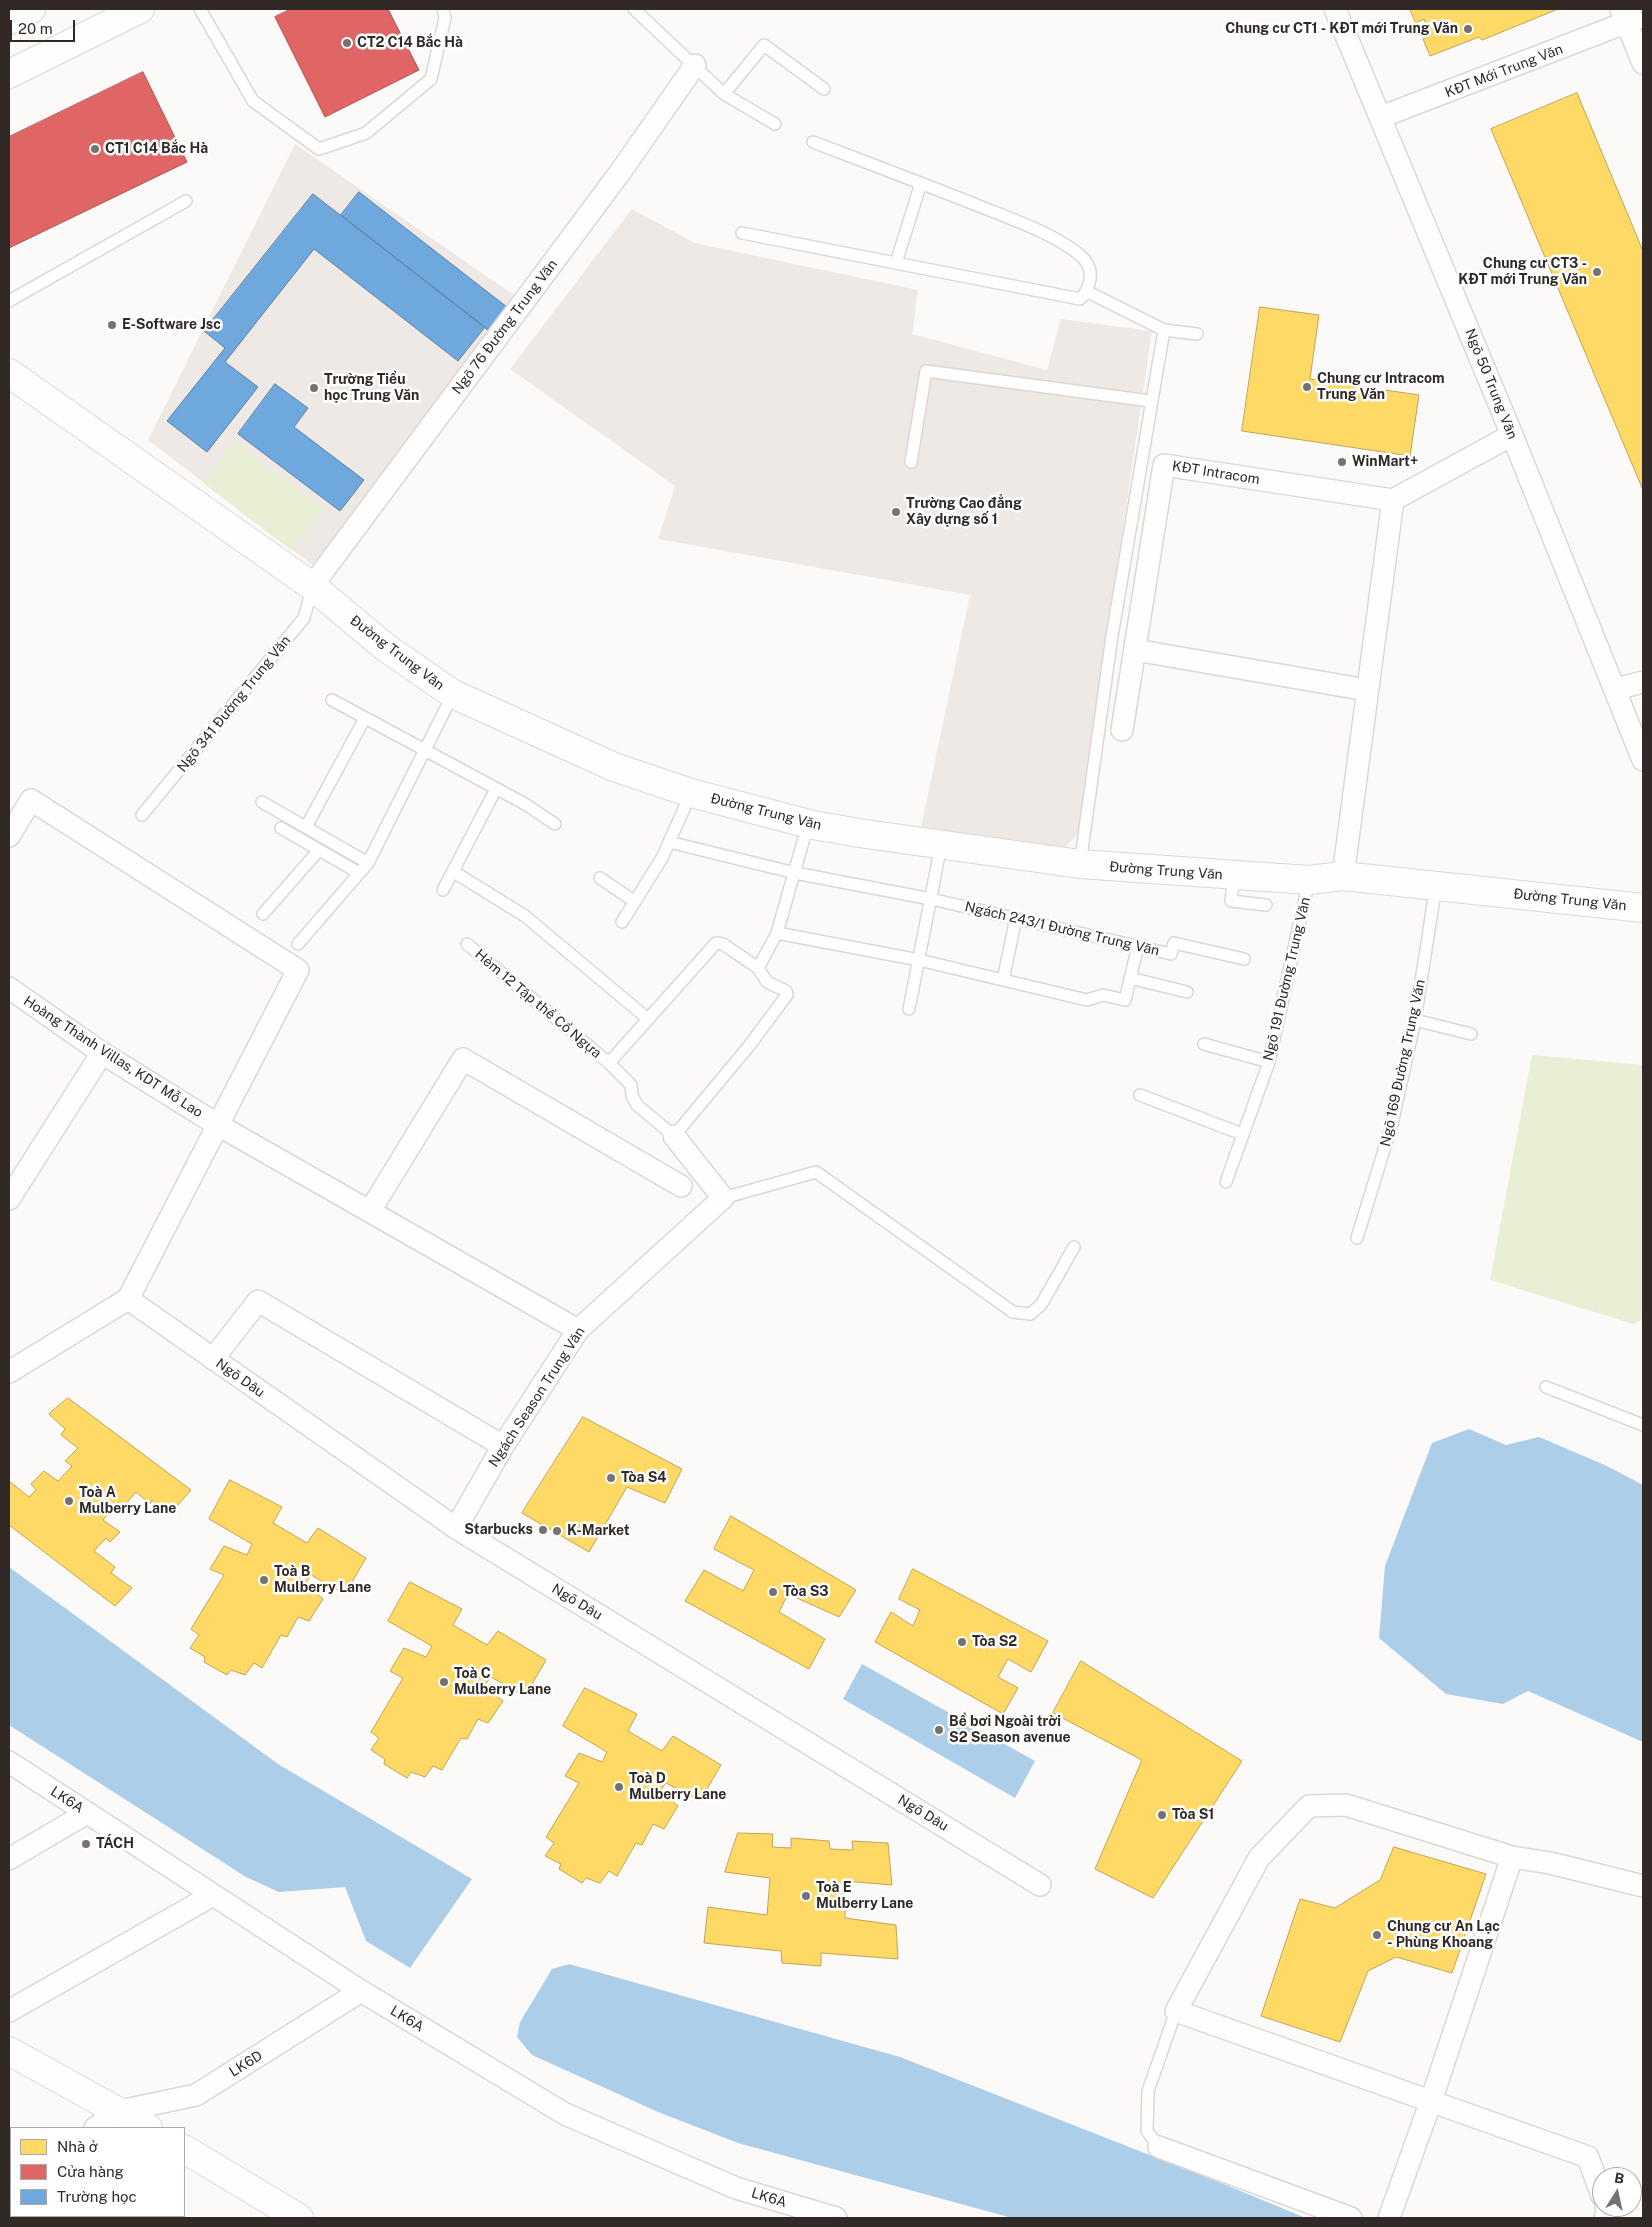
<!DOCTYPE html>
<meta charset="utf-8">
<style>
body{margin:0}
#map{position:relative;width:1652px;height:2227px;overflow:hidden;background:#fcfaf9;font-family:"Public Sans",sans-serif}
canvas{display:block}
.frame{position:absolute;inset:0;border:10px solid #302926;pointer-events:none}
.legend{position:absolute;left:10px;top:2127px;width:175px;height:90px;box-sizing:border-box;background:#fff;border:1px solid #aca9a8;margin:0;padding:6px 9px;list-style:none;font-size:15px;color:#302926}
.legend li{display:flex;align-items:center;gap:10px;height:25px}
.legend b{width:25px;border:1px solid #aca9a8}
.north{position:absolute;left:1592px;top:2167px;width:50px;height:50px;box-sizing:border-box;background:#fff;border:1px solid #aca9a8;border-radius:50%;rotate:10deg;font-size:14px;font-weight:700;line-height:20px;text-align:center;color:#302926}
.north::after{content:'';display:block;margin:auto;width:18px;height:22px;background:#777270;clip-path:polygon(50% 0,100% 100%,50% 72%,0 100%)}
.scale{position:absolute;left:10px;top:20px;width:65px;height:22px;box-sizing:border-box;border:2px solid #302926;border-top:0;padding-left:6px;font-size:15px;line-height:18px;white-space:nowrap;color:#302926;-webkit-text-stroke:4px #fff;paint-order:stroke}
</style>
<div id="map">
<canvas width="1652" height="2227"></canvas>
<div class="frame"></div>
<ul class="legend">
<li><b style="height:14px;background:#ffd966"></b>Nhà ở</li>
<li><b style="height:14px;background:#e06666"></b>Cửa hàng</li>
<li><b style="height:14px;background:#6fa8dc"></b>Trường học</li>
</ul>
<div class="north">B</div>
<div class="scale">20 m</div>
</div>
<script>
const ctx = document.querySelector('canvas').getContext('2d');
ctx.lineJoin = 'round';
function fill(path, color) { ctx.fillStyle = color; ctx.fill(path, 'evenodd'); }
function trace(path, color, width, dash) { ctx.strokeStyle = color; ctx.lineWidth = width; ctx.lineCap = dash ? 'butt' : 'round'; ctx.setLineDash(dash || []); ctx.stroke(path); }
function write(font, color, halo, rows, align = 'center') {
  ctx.font = font + ' "Public Sans",sans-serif'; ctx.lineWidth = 5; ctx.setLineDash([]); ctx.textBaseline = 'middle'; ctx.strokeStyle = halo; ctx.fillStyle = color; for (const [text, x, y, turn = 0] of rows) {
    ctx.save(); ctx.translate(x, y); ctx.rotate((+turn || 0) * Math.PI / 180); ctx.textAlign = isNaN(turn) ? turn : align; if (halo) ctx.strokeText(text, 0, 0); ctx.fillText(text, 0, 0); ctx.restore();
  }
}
fill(new Path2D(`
 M295 144 521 300 319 570 148 440Z
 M632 209 695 243 918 290 912 334 1047 370 1061 319 1152 331 1078 834 1056 856 920 832 970 595 658 539 675 486 510 369Z`), '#efe9e5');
fill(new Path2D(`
 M234 442 324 509 292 551 203 483Z
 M1532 1055 1643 1065V1319L1633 1324 1490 1280Z`), '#e9efd5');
fill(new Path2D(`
 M1469 1429 1506 1445 1539 1437 1607 1466 1643 1485V1742L1528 1691 1503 1704 1446 1694 1379 1638 1385 1566 1432 1443Z
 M9 1567 278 1764 472 1879 410 1968 366 1941 345 1887 279 1892 246 1877 9 1725Z
 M862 1664 1035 1761 1015 1798 843 1699Z
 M569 1964 900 2057 1226 2185 1306 2218H1012L738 2143 658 2112 532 2055 517 2037 520 2022 552 1969Z`), '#accee8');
const homes = new Path2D(`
 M1410 9H1558L1482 40 1479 37 1430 56 1423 39 1431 35 1424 19 1416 23Z
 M1577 93 1643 251V490L1491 129Z
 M1260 307 1319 315 1310 379 1419 395 1410 456 1242 431Z
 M68 1398 191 1490 170 1514 152 1500 150 1504 136 1492 124 1506 118 1502 103 1520 120 1532 110 1542 106 1538 94 1551 115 1567 111 1573 132 1588 115 1606 9 1525V1481L29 1497 36 1490 31 1484 44 1471 58 1481 72 1466 65 1461 78 1448 61 1435 65 1429 49 1414Z
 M583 1417 682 1469 665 1503 627 1487 589 1552 522 1513Z
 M230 1480 282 1507 273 1523 307 1543 318 1528 366 1558 345 1594 311 1575 305 1584 323 1599 309 1621 298 1617 287 1637 281 1635 262 1668 254 1663 245 1675 231 1670 227 1675 204 1662 205 1657 190 1648 199 1635 191 1629 224 1575 210 1569 224 1546 247 1555 252 1544 209 1519Z
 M731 1516 856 1590 839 1617 788 1594 779 1612 825 1639 809 1669 685 1601 704 1570 743 1591 754 1570 714 1549Z
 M913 1569 1048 1641 1031 1672 1008 1659 998 1677 1018 1688 1003 1714 875 1642 891 1612 913 1626 920 1610 899 1599Z
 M410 1582 462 1609 453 1625 487 1645 498 1631 546 1660 525 1696 491 1677 484 1686 503 1701 488 1723 478 1719 467 1739 461 1738 442 1770 433 1766 425 1777 411 1772 407 1778 384 1764 385 1759 371 1750 379 1738 371 1732 403 1678 390 1671 404 1648 426 1657 432 1646 388 1621Z
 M1081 1661 1242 1761 1153 1898 1095 1869 1142 1760 1053 1713Z
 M585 1688 637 1714 628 1731 662 1751 673 1736 721 1765 700 1801 666 1783 660 1791 678 1806 664 1829 653 1824 642 1845 636 1843 617 1876 609 1871 600 1883 586 1878 582 1883 559 1869 561 1864 545 1856 554 1843 546 1837 579 1783 565 1776 579 1753 602 1762 607 1752 563 1726Z
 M738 1833 773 1834 772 1847 791 1848V1838L829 1841 830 1849 853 1850 852 1841 888 1843 892 1885 845 1881V1918L896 1925 898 1959 821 1953V1966L782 1963 781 1951 704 1943 708 1907 767 1915 770 1878 725 1872Z
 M1394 1847 1486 1874 1452 1973 1396 1957 1368 1971 1340 2042 1261 2016 1300 1899 1335 1908 1380 1880Z`);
fill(homes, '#ffd966');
trace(homes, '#c1a453', 1);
const shops = new Path2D(`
 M291 9H388L419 70 325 117 275 17Z
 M143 72 187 162 9 248V137Z`);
fill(shops, '#e06666');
trace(shops, '#ab5453', 1);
const schools = new Path2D(`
 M359 192 512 311 494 335 341 215Z
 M313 194 485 327 458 361 314 249 225 362 258 387 207 452 167 421 225 348 204 331Z
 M275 384 308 408 294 427 364 480 340 511 238 434Z`);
fill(schools, '#6fa8dc');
trace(schools, '#5c82a5', 1);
const lane = new Path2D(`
 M200 9 253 101 319 149 366 133 431 79 445 18 443 9
 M634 9 724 94 775 124
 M724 94 764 45 824 89
 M742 233 1080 299C1090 290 1095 271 1084 259 1061 236 1009 218 979 206 924 184 868 163 813 142
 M896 263 921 183
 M9 301 186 201
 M1164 330 1197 334
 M911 462 926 371 1150 401
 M332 700 525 804 555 824
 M262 802 368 863 453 694
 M142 815 304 618 312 588
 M306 827 365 718
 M281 828 359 873
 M669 842 795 873 931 899 1171 954 1174 943 1244 959
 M1080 864 1112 636 1164 330 1088 292
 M454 872 525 916 648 1019
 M1234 876 1231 901 1266 905
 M600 878 635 902
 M443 890 496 789
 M263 914 319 850
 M622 922 662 858 691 793
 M777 933 919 960 1087 1000 1103 995 1125 1000 1138 946
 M298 944 368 863
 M467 944 609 1063 631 1085 632 1096 637 1105 674 1136 749 1046 787 995 786 991 767 982 758 968 777 933 808 824
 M1130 978 1187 992
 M1003 980 1016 918
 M909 1009 941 845
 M1415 1020 1471 1034
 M1204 1044 1269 1062
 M609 1063 716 943 723 944 758 968
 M1140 1095 1242 1134
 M1226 1182 1269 1062 1309 880
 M723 1198 816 1172 1013 1312 1030 1314 1041 1305 1074 1247
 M1357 1238 1392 1124 1415 1020 1436 885
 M1546 1387 1643 1425
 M1159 2147 1147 2131 1148 2091 1176 2011`);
const street = new Path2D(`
 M1335 9 1512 435 1643 760
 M1621 9 1643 63
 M1381 117 1643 16
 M312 586 621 171 695 65
 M1135 650 1367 690
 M1616 689 1643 682
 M1122 730 1164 465 1393 500 1512 435
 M9 836 31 800 298 970 128 1299
 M1343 876 1393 500
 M9 988 102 1053 218 1125 578 1330
 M9 1199 102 1053
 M370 1211 463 1059 681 1186
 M128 1299 456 1528 1040 1885
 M213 1359 258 1301 503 1446
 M9 1372 128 1299
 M456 1528 503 1446 578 1330 723 1198 674 1136
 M9 1762 361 1991 565 2114 736 2188 836 2218
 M9 1859 87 1813
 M9 2011 213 1895
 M95 2128 120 2111 196 2095 361 1991
 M1159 2147 1351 2218
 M9 2186 11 2184
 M1602 2196 1588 2157 1176 2011 1259 1858 1309 1806 1346 1805 1512 1857 1550 1863 1643 1886
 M1389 2218 1431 2101 1512 1857
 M1605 2218 1608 2212 1606 2207`);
const secondary = new Path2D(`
 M9 373 312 586 385 647 453 694 614 767 691 793 813 825 859 833 1080 864 1309 880 1343 876 1643 908
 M9 2051 148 2128
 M184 2149 299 2218`);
const primary = new Path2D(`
 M9 20 31 9
 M9 74 140 9`);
trace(lane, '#dcd7d5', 14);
trace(street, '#dcd7d5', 24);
trace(secondary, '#dcd7d5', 30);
trace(primary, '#dcd7d5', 30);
trace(lane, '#fffefe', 11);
trace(street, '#fffefe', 21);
trace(secondary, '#fffefe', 28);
trace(primary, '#fffefe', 28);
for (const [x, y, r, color] of [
 [1468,29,5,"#777270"],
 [347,43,5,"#777270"],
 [95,149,5,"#777270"],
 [1597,272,5,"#777270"],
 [112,325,5,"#777270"],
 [1307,387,5,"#777270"],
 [314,388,5,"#777270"],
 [1342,462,5,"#777270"],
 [896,512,5,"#777270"],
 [611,1478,5,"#777270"],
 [69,1501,5,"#777270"],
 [543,1530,5,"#777270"],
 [557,1531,5,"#777270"],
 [264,1580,5,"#777270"],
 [773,1592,5,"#777270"],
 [962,1642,5,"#777270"],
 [444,1682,5,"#777270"],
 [939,1730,5,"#777270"],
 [619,1787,5,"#777270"],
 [1162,1815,5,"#777270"],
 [86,1844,5,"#777270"],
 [806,1896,5,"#777270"],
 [1377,1935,5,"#777270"]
]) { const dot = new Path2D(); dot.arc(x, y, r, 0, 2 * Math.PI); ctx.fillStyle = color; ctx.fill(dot); trace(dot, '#fff', 2); }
write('bold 14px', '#302926', '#fff', [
 ["Chung cư CT1 - KĐT mới Trung Văn",1458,29,"right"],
 ["CT2 C14 Bắc Hà",357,43],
 ["CT1 C14 Bắc Hà",105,149],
 ["Chung cư CT3 -",1587,264,"right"],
 ["KĐT mới Trung Văn",1587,280,"right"],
 ["E-Software Jsc",122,325],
 ["Chung cư Intracom",1317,379],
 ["Trung Văn",1317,395],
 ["Trường Tiểu",324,380],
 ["học Trung Văn",324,396],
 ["WinMart+",1352,462],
 ["Trường Cao đẳng",906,504],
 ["Xây dựng số 1",906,520],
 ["Tòa S4",621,1478],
 ["Toà A",79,1493],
 ["Mulberry Lane",79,1509],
 ["Starbucks",533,1530,"right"],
 ["K-Market",567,1531],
 ["Toà B",274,1572],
 ["Mulberry Lane",274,1588],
 ["Tòa S3",783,1592],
 ["Tòa S2",972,1642],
 ["Toà C",454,1674],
 ["Mulberry Lane",454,1690],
 ["Bể bơi Ngoài trời",949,1722],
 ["S2 Season avenue",949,1738],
 ["Toà D",629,1779],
 ["Mulberry Lane",629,1795],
 ["Tòa S1",1172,1815],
 ["TÁCH",96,1844],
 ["Toà E",816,1888],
 ["Mulberry Lane",816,1904],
 ["Chung cư An Lạc",1387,1927],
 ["- Phùng Khoang",1387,1943]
], 'left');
write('14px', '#302926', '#fff', [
 ["KĐT Mới Trung Văn",1504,71,-21],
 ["Ngõ 76 Đường Trung Văn",505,327,-53],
 ["Ngõ 50 Trung Văn",1491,384,68],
 ["KĐT Intracom",1216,473,9],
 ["Đường Trung Văn",397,653,37],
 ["Ngõ 341 Đường Trung Văn",234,704,-51],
 ["Đường Trung Văn",766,812,14],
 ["Đường Trung Văn",1166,871,4],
 ["Đường Trung Văn",1570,900,6],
 ["Ngách 243/1 Đường Trung Văn",1062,929,13],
 ["Ngõ 191 Đường Trung Văn",1287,979,-77],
 ["Hẻm 12 Tập thể Cổ Ngựa",538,1004,40],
 ["Hoàng Thành Villas, KDT Mỗ Lao",113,1057,33],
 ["Ngõ 169 Đường Trung Văn",1403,1063,-78],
 ["Ngõ Dâu",240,1378,35],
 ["Ngách Season Trung Văn",537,1397,-57],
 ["Ngõ Dâu",577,1602,31],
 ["LK6A",67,1800,33],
 ["Ngõ Dâu",923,1813,31],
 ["LK6A",407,2019,31],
 ["LK6D",246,2064,-32],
 ["LK6A",769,2198,17]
]);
</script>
